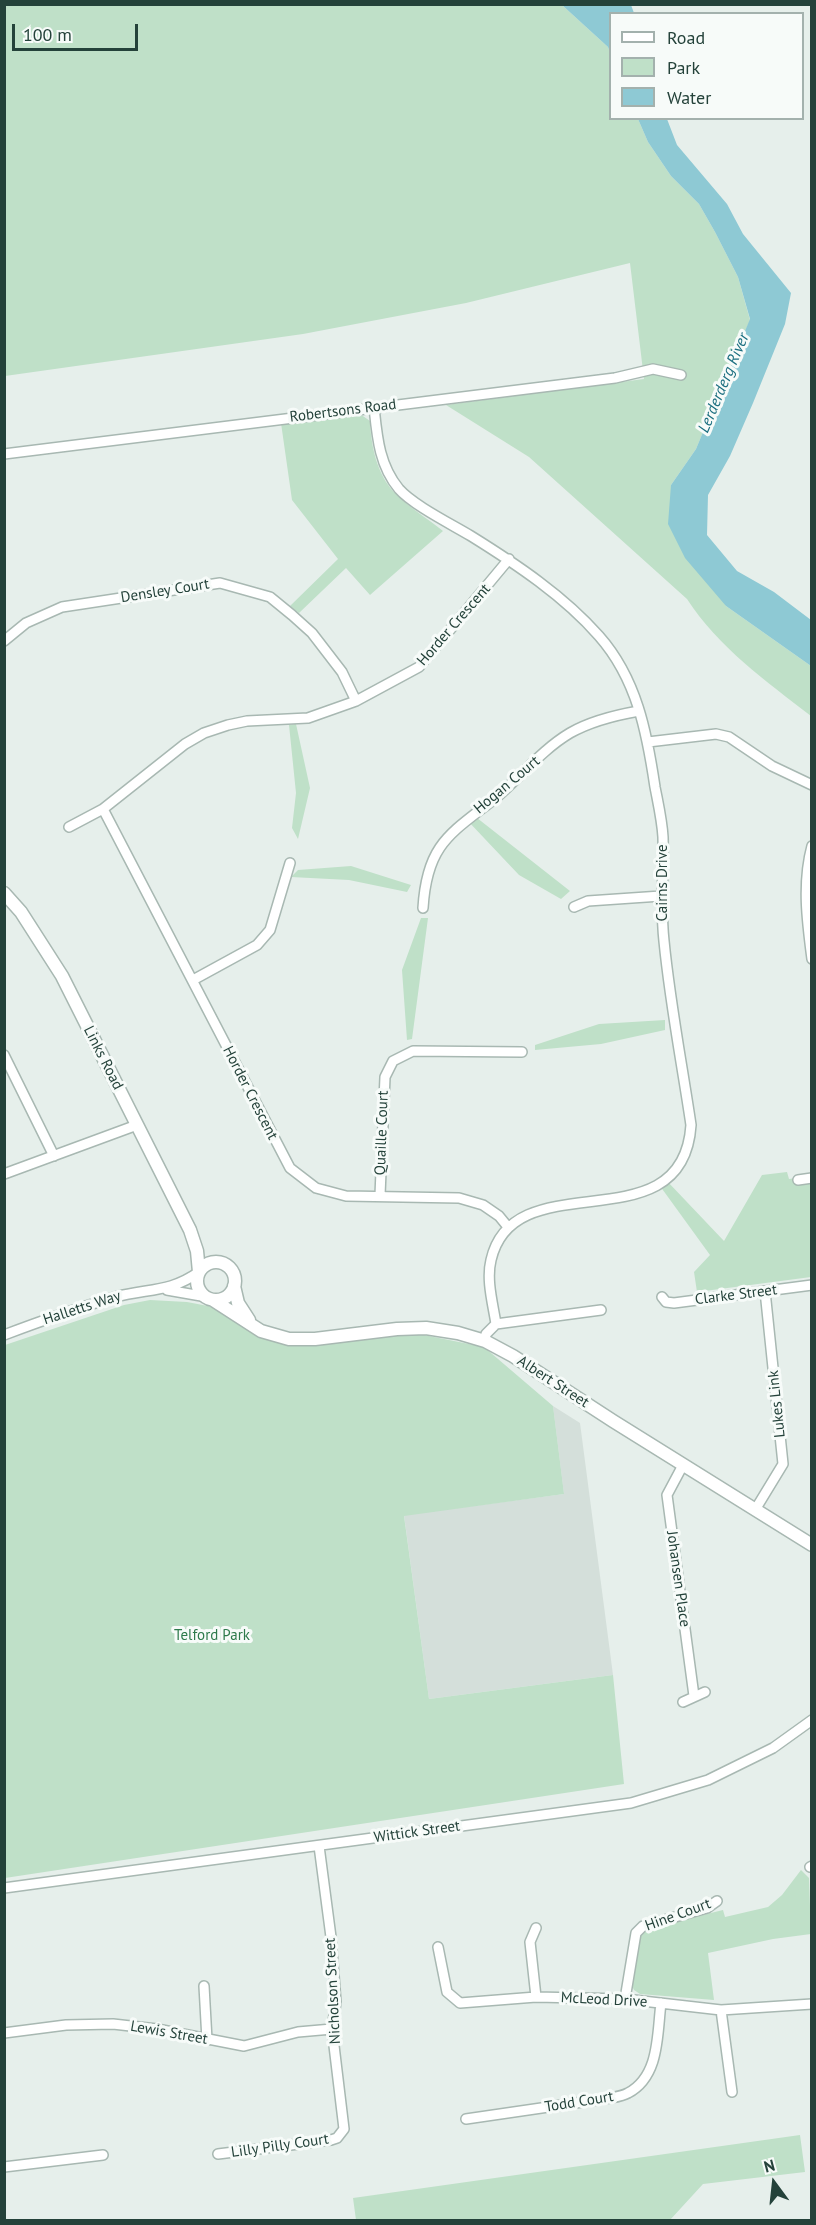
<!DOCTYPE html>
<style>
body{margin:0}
#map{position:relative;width:816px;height:2225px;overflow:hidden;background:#e6efeb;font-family:"PT Sans",sans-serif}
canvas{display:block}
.frame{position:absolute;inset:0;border:6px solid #24423a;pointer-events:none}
.legend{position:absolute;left:609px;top:12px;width:195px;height:108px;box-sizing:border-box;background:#f7fbf9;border:2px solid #a3b1ad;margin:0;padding:8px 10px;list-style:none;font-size:18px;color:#24423a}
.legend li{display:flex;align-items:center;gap:12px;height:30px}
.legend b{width:30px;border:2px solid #a3b1ad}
.north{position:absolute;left:744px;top:2153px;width:60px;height:60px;-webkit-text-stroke:4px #f7fbf9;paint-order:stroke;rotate:345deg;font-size:16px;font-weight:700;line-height:24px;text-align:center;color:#24423a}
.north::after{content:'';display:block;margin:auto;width:21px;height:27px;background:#24423a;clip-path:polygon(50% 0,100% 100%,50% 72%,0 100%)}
.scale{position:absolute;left:12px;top:24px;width:126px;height:27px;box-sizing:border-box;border:3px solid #24423a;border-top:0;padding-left:8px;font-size:18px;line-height:21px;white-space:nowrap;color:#24423a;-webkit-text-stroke:4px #f7fbf9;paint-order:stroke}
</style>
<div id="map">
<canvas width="816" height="2225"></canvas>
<div class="frame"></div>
<ul class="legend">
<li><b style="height:8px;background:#fff"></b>Road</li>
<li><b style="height:16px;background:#bfe0c8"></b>Park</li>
<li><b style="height:16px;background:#8ec9d4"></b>Water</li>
</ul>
<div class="north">N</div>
<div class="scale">100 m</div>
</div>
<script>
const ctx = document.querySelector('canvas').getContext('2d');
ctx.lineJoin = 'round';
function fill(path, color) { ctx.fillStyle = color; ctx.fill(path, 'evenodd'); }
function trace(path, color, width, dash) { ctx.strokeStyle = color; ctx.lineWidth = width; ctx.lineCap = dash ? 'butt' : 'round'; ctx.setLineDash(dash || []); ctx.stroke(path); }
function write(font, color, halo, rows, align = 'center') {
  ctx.font = font + ' "PT Sans",sans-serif'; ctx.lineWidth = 6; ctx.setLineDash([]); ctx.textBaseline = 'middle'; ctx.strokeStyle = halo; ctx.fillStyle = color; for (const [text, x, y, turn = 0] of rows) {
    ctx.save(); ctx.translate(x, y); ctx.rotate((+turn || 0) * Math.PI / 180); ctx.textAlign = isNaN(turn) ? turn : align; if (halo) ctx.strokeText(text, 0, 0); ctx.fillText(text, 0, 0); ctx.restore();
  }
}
fill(new Path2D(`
 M553 1406 580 1423 613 1675 429 1699 404 1515 564 1494Z`), '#d4dfda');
fill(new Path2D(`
 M4 5H562L608 47 610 53V118L638 119 648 142 671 176 699 204 715 232 738 277 750 320 696 449 671 485 726 606 811 666V716C766 681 719 648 687 599L529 457 446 405 644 379 630 263 466 303 303 334 5 376Z
 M360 414 370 421C371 446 377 474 394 492 408 507 427 518 443 531L370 595 346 568 299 613 290 606 338 559 292 500 281 423Z
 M296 724 310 788 298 839 292 828 296 793 289 725Z
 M472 814 570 891 561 899 519 875 467 820Z
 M351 866 411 885 407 892 349 880 291 877 298 870Z
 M421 918H428L412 1039 407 1040 402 970Z
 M665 1020V1030L601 1044 535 1050V1045L599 1024Z
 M787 1172 789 1179 811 1176V1277L697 1292 694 1272 710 1255 660 1186 667 1181 724 1241 762 1175Z
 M150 1300 187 1302 208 1306 223 1310 259 1337 313 1345 414 1333 484 1347 553 1406 564 1494 404 1516 429 1699 613 1675 624 1784 5 1878V1345L124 1305Z
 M801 1870 809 1878 811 1934 773 1939 708 1953 714 2000 640 1994 634 1990 632 1986C634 1966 631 1938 650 1928L723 1910 725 1917 768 1907 782 1895Z
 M800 2135 805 2172 703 2184 670 2220H356L353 2198Z`), '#bfe0c8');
fill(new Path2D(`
 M562 5H631L634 13 610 14V53L608 47Z
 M638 119H667L677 145 727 204 743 234 791 293 785 324 753 403 730 456 708 495 707 535 737 571 774 592 811 620V666L726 606 685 558 668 524 671 485 696 449 750 319 738 277 715 232 699 204 671 176 648 142Z`), '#8ec9d4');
const minor = new Path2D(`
 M374 407C377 436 379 465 399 489 413 505 451 524 471 536 516 564 564 596 599 636 637 679 647 733 655 787 658 803 662 820 663 837 664 872 660 906 664 941 670 1003 682 1064 691 1125 683 1248 514 1159 491 1260 486 1280 493 1304 496 1324L486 1334 485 1341
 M4 454 615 378 653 369 681 375
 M4 641 26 623 62 607 220 583 270 597 292 615 312 633 342 672 356 701
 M648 742 716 734 729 737 772 766 812 785
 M103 809 290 1168 316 1188 346 1196 459 1198 483 1205 499 1216 508 1227
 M69 827 103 809 185 744 204 733 228 725 247 721 308 718 356 701 419 667 509 559
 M812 846C802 883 807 921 812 959
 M574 907 588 901 661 896
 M423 908C427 842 452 833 498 796 522 775 543 749 570 733 591 721 616 715 639 711
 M193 980 257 945 270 930 290 863
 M4 1055 54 1156
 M4 1174 137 1125
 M798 1180 812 1178
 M380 1195 385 1077 393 1061 413 1051 522 1052
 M167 1290 207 1297
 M662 1297 666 1302 674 1303 812 1285
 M496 1324 601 1310
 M4 1335C41 1321 78 1308 115 1297 149 1288 169 1293 199 1272
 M683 1465 667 1495 694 1696
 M755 1510 783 1464 765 1291
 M683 1702 705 1692
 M810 1867 812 1866
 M4 1888 631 1803 708 1780 773 1748 812 1720
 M438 1947 447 1992 460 2003 536 1997 625 1999 721 2010 812 2004
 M204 1986 207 2040
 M536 1997 530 1942 536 1928
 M625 1999 636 1933 643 1926 707 1908 717 1901
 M721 2010 732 2092
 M4 2033 66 2025 113 2024 157 2029 244 2046 298 2032 332 2029
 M466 2119 610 2098C616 2097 623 2096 628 2093 660 2076 657 2034 661 2003
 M218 2154 331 2140 337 2138 344 2129 332 2029 336 2002 331 1937 319 1846
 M4 2167 103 2155`);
const tertiary = new Path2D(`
 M4 893 21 912 62 976 190 1230 197 1251 199 1272
 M197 1281a19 19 0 1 1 38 0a19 19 0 1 1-38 0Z
 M234 1286 238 1303 249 1320
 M213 1300 261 1331 289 1339H315L397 1329 426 1328 458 1333 485 1341 513 1356 613 1421 812 1545`);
trace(minor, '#a8b8b2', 12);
trace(tertiary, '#a8b8b2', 15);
trace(minor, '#fff', 9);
trace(tertiary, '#fff', 12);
write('15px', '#24423a', '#f7fbf9', [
 ["Robertsons Road",343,411,-7],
 ["Densley Court",165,591,-9],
 ["Horder Crescent",454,625,-49],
 ["Hogan Court",507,785,-40],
 ["Cairns Drive",663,883,-90],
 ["Links Road",103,1058,63],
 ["Horder Crescent",250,1093,63],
 ["Quaille Court",382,1133,-88],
 ["Clarke Street",736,1295,-7],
 ["Halletts Way",82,1308,-18],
 ["Albert Street",553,1382,33],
 ["Lukes Link",777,1404,-96],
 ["Johansen Place",678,1579,82],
 ["Wittick Street",417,1832,-8],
 ["Hine Court",678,1915,-20],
 ["Nicholson Street",333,1991,-93],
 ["McLeod Drive",604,2000,3],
 ["Lewis Street",169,2033,10],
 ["Todd Court",579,2102,-9],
 ["Lilly Pilly Court",280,2146,-8]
]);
write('15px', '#2d7a4b', '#f7fbf9', [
 ["Telford Park",212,1636]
]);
write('italic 16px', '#1c6f80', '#f7fbf9', [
 ["Lerderderg River",724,383,-67]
]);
</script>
